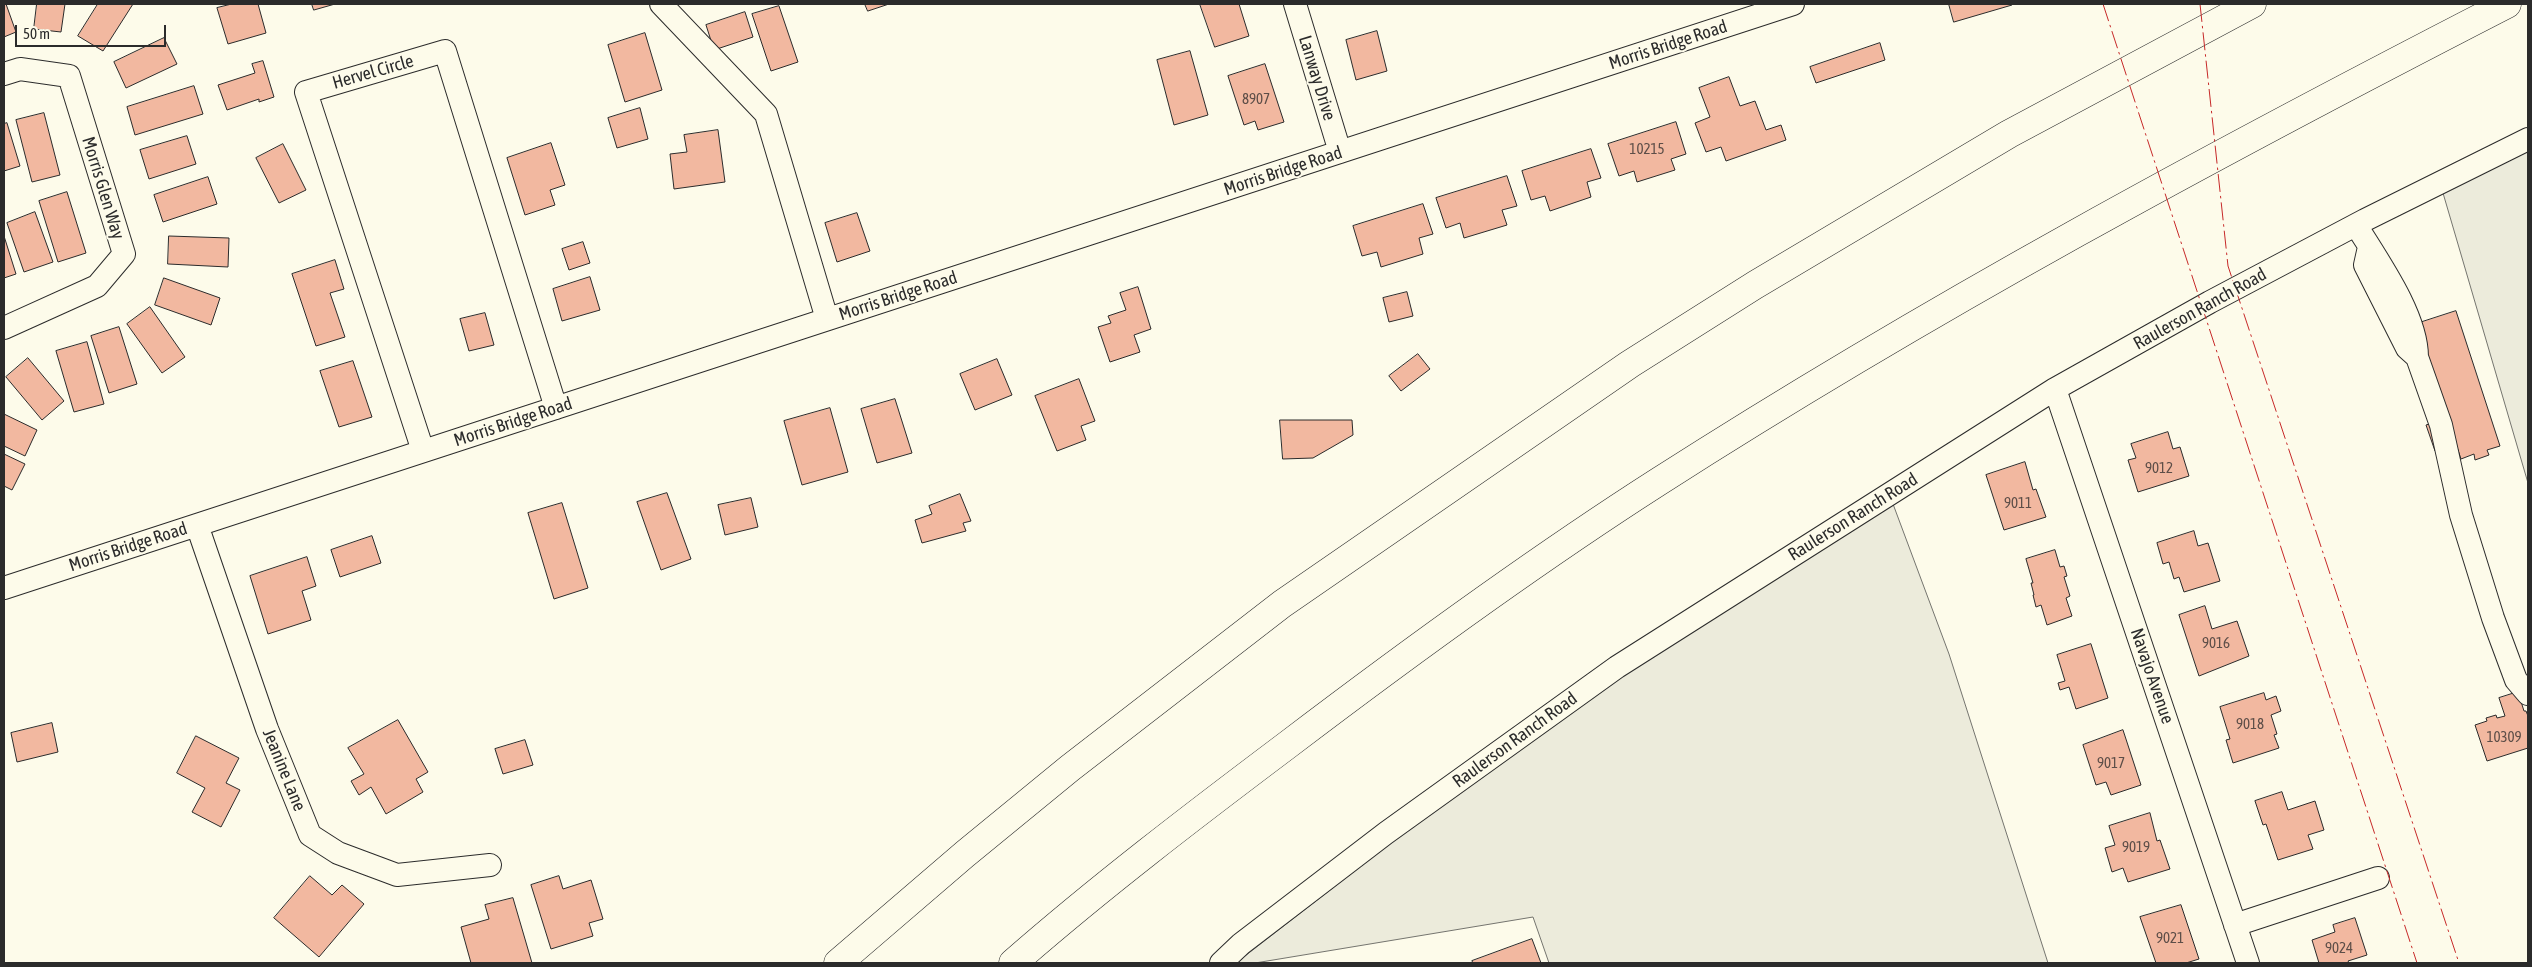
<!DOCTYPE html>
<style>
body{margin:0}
#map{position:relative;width:2532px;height:967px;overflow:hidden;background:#fdfbea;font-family:"Asap Condensed",sans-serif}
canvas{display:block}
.frame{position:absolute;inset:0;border:5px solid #2b2b2b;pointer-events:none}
.scale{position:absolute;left:15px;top:25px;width:151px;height:22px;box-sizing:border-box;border:2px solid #2b2b2b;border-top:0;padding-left:6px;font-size:15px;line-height:18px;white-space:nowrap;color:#2b2b2b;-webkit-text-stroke:4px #fdfbea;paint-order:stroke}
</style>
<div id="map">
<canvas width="2532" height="967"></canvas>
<div class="frame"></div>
<div class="scale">50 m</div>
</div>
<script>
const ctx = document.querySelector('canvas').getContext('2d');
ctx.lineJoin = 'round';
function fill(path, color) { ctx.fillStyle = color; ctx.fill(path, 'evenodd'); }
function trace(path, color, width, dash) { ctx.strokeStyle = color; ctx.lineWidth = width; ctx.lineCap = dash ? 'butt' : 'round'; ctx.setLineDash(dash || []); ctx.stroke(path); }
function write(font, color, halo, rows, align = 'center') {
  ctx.font = font + ' "Asap Condensed",sans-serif'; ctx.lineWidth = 4; ctx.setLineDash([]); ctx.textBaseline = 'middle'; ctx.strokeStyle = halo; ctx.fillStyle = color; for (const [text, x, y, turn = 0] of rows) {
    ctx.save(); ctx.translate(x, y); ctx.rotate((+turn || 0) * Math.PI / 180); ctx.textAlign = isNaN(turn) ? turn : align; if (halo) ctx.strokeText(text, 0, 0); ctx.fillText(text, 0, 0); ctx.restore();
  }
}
const green = new Path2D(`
 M2528 150V483L2443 193Z
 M1893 504 1949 654 2048 963H1549L1533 917 1255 963H1236L1393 841 1623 675Z`);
fill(green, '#ecebdb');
trace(green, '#74746e', 1);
const building = new Path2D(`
 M4 4H6L16 32 4 37Z
 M37 4H65L61 32 34 29Z
 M98 4H133L103 51 78 36Z
 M232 4H258L266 33 228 44 217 8Z
 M312 4H335L314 10Z
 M865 4H889L868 11Z
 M1200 4H1239L1249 36 1215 47Z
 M1949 4H2012V5L1954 22Z
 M779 6 798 62 771 71 752 14Z
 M745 12 753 37 714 50 706 25Z
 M1377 31 1387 71 1356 80 1346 40Z
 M645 33 662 90 625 102 608 45Z
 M164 38 177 64 126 88 114 62Z
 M1880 43 1885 60 1816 83 1810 67Z
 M1190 51 1208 115 1174 125 1157 60Z
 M263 61 274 97 259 102V99L227 110 218 85 255 73 252 64Z
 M1265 64 1284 122 1258 130 1255 121 1244 125 1228 76Z
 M1729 77 1740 106 1755 101 1766 130 1781 125 1786 140 1726 161 1721 147 1706 152 1695 123 1710 117 1699 88Z
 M194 86 203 114 135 135 127 107Z
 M640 108 648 139 617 148 608 118Z
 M44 113 60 175 32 182 16 120Z
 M1676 122 1686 154 1671 159 1675 170 1637 182 1634 171 1619 176 1608 144Z
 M7 123 20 166 4 171V124Z
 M718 130 725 182 674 189 670 154 687 152 684 135Z
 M187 136 196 164 149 179 140 150Z
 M551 143 565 185 550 190 555 205 525 215 507 158Z
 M283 144 306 190 279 203 256 158Z
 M1591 149 1601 178 1587 182 1591 197 1550 211 1545 196 1531 200 1522 171Z
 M1507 176 1517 206 1502 210 1507 225 1464 238 1460 223 1446 228 1436 198Z
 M208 177 217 204 163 222 154 195Z
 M67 192 86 253 58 262 39 201Z
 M1423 204 1433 234 1419 238 1423 254 1381 267 1377 252 1362 256 1353 226Z
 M35 212 53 262 24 272 7 223Z
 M857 213 870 251 837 262 825 223Z
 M4 236 16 274 4 278Z
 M169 236 229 238 228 267 168 264Z
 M583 242 590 263 569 270 562 249Z
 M335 260 344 289 330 293 345 337 316 346 292 274Z
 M590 277 600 310 562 321 553 289Z
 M164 278 220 298 211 325 155 305Z
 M1138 287 1151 329 1134 335 1140 352 1110 362 1098 327 1111 323 1108 316 1126 310 1120 293Z
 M1407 292 1413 316 1389 322 1383 298Z
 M150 307 185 357 162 373 127 324Z
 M2456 311 2500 446 2487 450 2489 455 2475 460 2474 454 2461 459 2456 444 2435 451 2426 425 2448 418 2416 324Z
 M485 313 494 345 469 351 460 319Z
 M119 327 137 384 109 393 91 336Z
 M87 342 104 404 74 412 56 351Z
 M1418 354 1430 369 1401 391 1389 376Z
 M28 358 64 401 42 420 6 377Z
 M997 359 1012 395 975 410 960 374Z
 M353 361 372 417 339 427 320 371Z
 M1079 379 1095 421 1081 426 1086 440 1057 451 1035 396Z
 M895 399 912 453 877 463 861 409Z
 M830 408 848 472 802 485 784 421Z
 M4 414 37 430 25 456 4 446Z
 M1280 420H1352L1353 435 1313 458 1283 459Z
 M2168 432 2173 449 2180 447 2189 476 2138 492 2128 460 2136 458 2131 444Z
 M4 454 25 464 12 490 4 486Z
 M2025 462 2033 490 2036 489 2046 517 2004 530 1986 475Z
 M667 493 691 559 661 570 637 502Z
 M960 494 971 521 963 523 966 531 922 543 915 520 932 514 929 506Z
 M751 498 758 527 725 535 718 505Z
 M562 503 588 588 554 599 528 513Z
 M2194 531 2198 546 2208 543 2220 581 2184 592 2179 577 2174 579 2169 562 2163 564 2157 543Z
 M372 536 381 563 340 577 331 550Z
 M2055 550 2060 567 2064 566 2067 576 2064 577 2070 596 2066 598 2072 616 2047 625 2041 605 2036 607 2033 595H2034L2031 583H2033L2026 559Z
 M307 557 316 586 302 591 311 620 268 634 250 576Z
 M2205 606 2212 629 2237 621 2249 656 2199 676 2179 615Z
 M2091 644 2108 698 2076 709 2069 687 2060 690 2058 683 2065 681 2057 655Z
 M2518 692 2524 711H2526L2528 716V748L2487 761 2475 725 2487 721 2486 718 2496 715 2497 718 2505 716 2499 698Z
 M2264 693 2266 700 2276 696 2281 711 2271 715 2277 734 2274 735 2279 748 2233 763 2226 740 2230 739 2220 707Z
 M398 720 428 772 416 779 423 792 386 814 371 787 359 795 351 781 364 774 348 748Z
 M52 723 58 752 17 762 11 733Z
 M2123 730 2141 785 2111 795 2106 782 2096 785 2083 745Z
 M196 736 239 758 226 783 240 790 221 827 192 812 205 788 177 773Z
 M525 740 533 765 503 774 495 749Z
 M2282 792 2288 810 2315 801 2324 830 2308 835 2313 849 2278 860 2266 824 2263 825 2255 801Z
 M2150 813 2157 841 2160 840 2170 869 2128 882 2123 868 2112 872 2105 848 2115 845 2109 826Z
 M310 876 332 895 342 885 364 904 319 957 274 918Z
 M559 876 563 889 591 880 603 919 589 923 593 936 551 949 531 885Z
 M513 898 532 963H471L461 927 489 919 485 905Z
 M2181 905 2199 959 2186 963H2156L2140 917Z
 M2355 918 2367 955 2348 961 2349 963H2319L2312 940 2335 932 2333 925Z
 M1532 939 1541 963H1473L1472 961Z`);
fill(building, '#f2b8a0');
trace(building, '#2b2b2b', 1);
const minor = new Path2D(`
 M661 4 766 114 827 319
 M1295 4 1340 152
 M4 74 20 69 69 76 124 254 97 286 4 328
 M2356 225C2378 261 2417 315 2417 357L2407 348 2365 265 2369 247
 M2417 357 2441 425 2461 515 2493 618 2516 680 2528 694
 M2055 389 2248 963
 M423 451 306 92 445 51 556 408
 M197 525 267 729 310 835 338 853 397 875 490 865
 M4 588 1793 4
 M2235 925 2378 878
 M1221 963 1241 944 1386 833 1617 667 2055 389 2210 302 2365 220 2528 139`);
const highway = new Path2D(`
 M838 963 965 854 1070 768 1282 604 1630 364 1755 285 2009 134 2252 4
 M1013 963C1100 887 1193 816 1286 746 1407 654 1530 564 1658 482 1931 307 2219 152 2507 4`);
trace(minor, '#2b2b2b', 24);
trace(highway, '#2b2b2b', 29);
trace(minor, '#fdfbea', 22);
trace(highway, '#fdfbea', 28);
trace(new Path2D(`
 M2103 4 2417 963
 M2200 4 2228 266 2459 963`), '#c62828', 1, [18, 4, 2.5, 4]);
write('15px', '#5d4e48', null, [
 ["8907",1256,99],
 ["10215",1647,149],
 ["9012",2159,468],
 ["9011",2018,503],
 ["9016",2216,643],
 ["9018",2250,724],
 ["10309",2504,737],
 ["9017",2111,763],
 ["9019",2136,847],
 ["9021",2170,938],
 ["9024",2339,948]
]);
write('18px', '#2b2b2b', '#fdfbea', [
 ["Morris Bridge Road",1668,45,-18],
 ["Hervel Circle",373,72,-16],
 ["Lanway Drive",1317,78,73],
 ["Morris Bridge Road",1283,171,-18],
 ["Morris Glen Way",103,188,73],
 ["Morris Bridge Road",898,296,-18],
 ["Raulerson Ranch Road",2200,309,-29],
 ["Morris Bridge Road",513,422,-18],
 ["Raulerson Ranch Road",1853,517,-32],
 ["Morris Bridge Road",128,547,-18],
 ["Navajo Avenue",2152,676,71],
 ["Raulerson Ranch Road",1515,740,-36],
 ["Jeanine Lane",284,770,68]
]);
</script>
